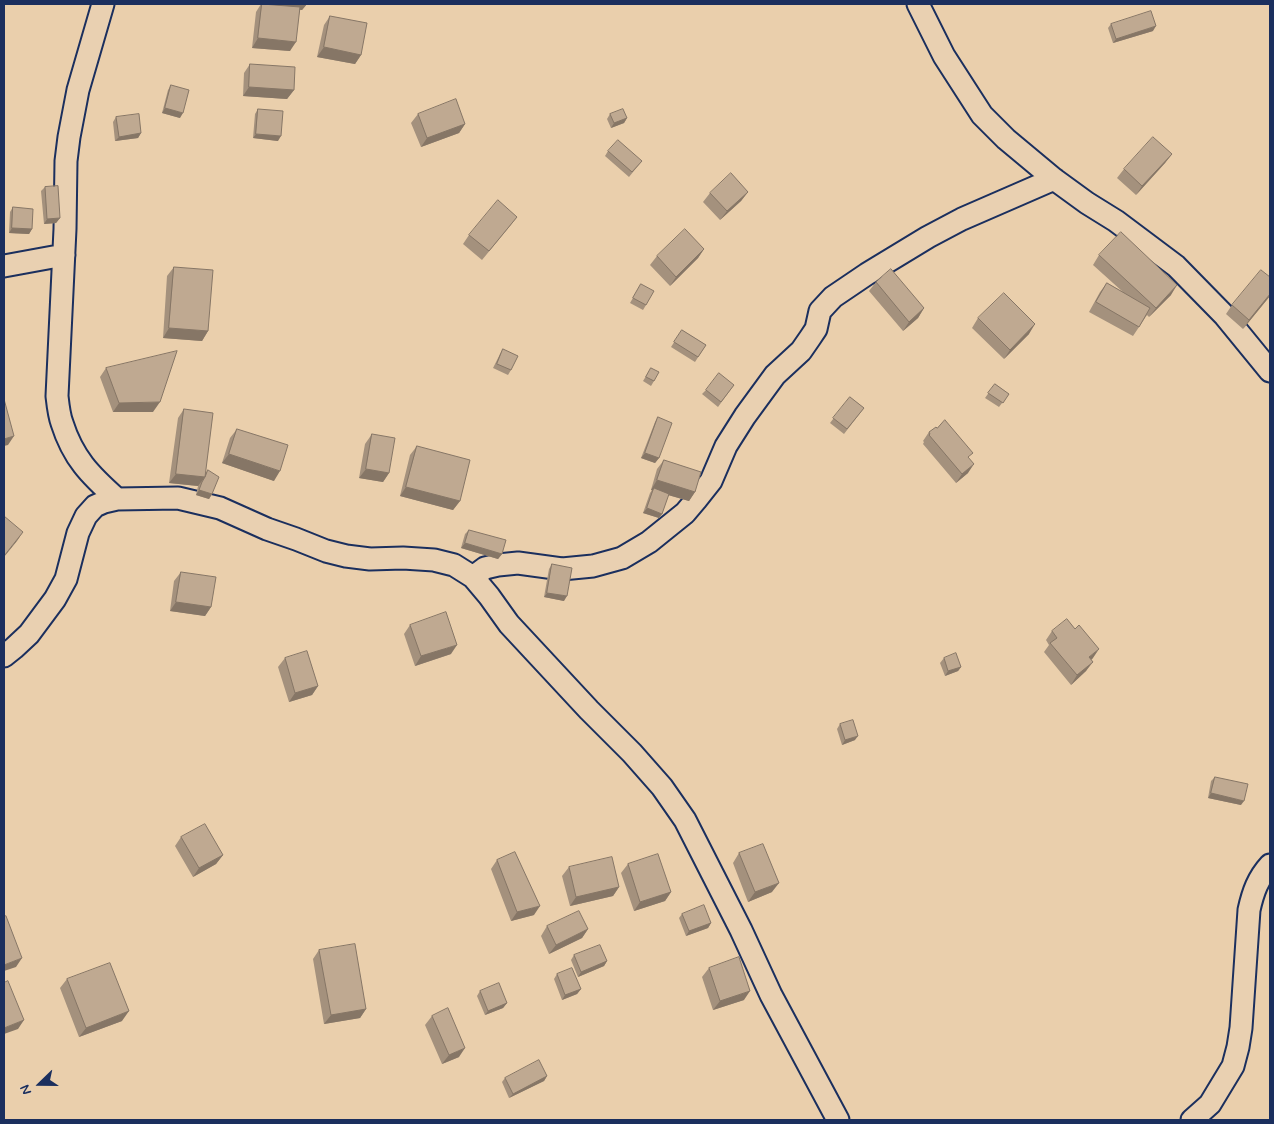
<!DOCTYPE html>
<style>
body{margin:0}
#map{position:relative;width:1274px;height:1124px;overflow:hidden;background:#eacfac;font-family:Mynerve,sans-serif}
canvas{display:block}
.frame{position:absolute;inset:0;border:5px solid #1b2f5e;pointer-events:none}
.north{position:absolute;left:15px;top:1059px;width:50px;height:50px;-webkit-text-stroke:4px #e9d0b1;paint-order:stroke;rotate:248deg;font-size:14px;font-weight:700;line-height:20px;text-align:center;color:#1b2f5e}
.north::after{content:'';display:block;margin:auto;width:18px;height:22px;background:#1b2f5e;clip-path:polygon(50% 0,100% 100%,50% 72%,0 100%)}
</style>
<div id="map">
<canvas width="1274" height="1124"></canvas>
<div class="frame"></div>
<div class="north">N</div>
</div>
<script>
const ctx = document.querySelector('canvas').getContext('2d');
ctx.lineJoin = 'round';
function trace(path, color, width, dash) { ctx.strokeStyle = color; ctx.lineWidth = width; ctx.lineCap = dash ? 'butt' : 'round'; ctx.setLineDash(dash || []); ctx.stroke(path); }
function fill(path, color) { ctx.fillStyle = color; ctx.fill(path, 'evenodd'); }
const minor = new Path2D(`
 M103 4 78 90 69 137 66 161 65 229 57 396C58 405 59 415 62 423 73 458 90 475 117 499
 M918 4 944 56 982 115 1006 139 1054 179 1087 203 1116 221 1176 266 1225 316 1270 371
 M4 266 64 255
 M473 577 485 568 498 565 518 563 562 569 593 566 622 558 649 542 685 513 696 500 711 481 726 446 745 416 775 375 801 351 810 338 816 329 820 311 833 297 867 274 928 237 962 219 1054 179
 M4 656 14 648 29 634 55 599 66 579 78 533 86 516 95 506 104 502 117 499 178 498 220 508 267 529 296 539 326 551 346 556 370 559 403 558 434 560 454 565 473 577 489 596 509 624 589 710 632 753 662 787 685 820 741 930 771 995 838 1120
 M1192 1120 1210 1104 1233 1066 1238 1047 1241 1028 1249 910C1253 892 1258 878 1270 865`);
trace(minor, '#1b2f5e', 25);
trace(minor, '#e9d0b1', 21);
fill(new Path2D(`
 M261 4H307L302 10H300L290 51 252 48 256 12Z
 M330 16 361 55 355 64 317 57 324 25Z
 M1111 24 1153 31 1113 43 1108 28Z
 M250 64 294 90 287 99 243 96 244 73Z
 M171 85 180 118 162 113 168 90Z
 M258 109 278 141 253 138 255 114Z
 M418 114 465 124 459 133 421 147 411 123Z
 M610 114 627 118 624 123 611 128 607 119Z
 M116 117 141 133 138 138 115 141 113 122Z
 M608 151 642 161 629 177 605 156Z
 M1172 154 1165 163 1136 195 1117 178 1124 169Z
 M45 187 60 218 56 223 44 224 41 191Z
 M748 192 741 201 720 220 703 202 710 193Z
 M13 207 32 229 29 234 9 233 10 212Z
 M517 217 510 226 482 260 463 244 469 235Z
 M704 249 698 258 670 286 650 265 657 256Z
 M1099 255 1171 295 1149 317 1147 315 1133 336 1089 312 1100 292 1107 283 1123 292 1093 265Z
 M174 267 208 331 202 341 163 338 167 276Z
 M876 282 924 308 918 318 903 331 869 291Z
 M641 284 646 305 643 310 630 303Z
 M1270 296 1243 329 1226 314 1232 305Z
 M978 318 1029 334 1004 359 972 328Z
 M682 330 706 345 695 362 671 347Z
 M503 349 511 370 508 375 493 368 500 354Z
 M106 368 153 412H113L100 377Z
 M651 368 654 381 651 386 643 381Z
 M995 384 1009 394 999 407 985 398Z
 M734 385 718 407 702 394 706 390Z
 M850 397 864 408 844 434 830 423Z
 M184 409 205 474 208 470 212 494 209 499 196 495 198 486 169 483 178 418Z
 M658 417 659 458 655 463 641 458 655 422Z
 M237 429 274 481 222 463 230 438Z
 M929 432 969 459 968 473 956 483 923 444 924 442 923 441Z
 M372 434 389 473 383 482 359 478 365 444Z
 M417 446 460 501 453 510 400 496 410 455Z
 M664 460 695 492 689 501 668 495 662 514 659 518 643 513 650 493 652 490H651L657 469Z
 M469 530 502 554 498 559 461 548 465 534Z
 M552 564 564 601 544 597 549 569Z
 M181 572 211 607 205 616 170 611 174 581Z
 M410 625 451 654 415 666 404 634Z
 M1052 631 1093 658 1091 660 1086 671 1071 685 1044 652 1049 645 1046 640Z
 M285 658 318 686 312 695 289 702 278 667Z
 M944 658 961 667 958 671 945 676 940 663Z
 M840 724 855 740 842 745 837 729Z
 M1215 777 1241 805 1208 798 1211 781Z
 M181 837 223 855 216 864 193 877 175 846Z
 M739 853 772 892 748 902 733 863Z
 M497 860 534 915 511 921 491 869Z
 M628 864 671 892 665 901 634 911 621 873Z
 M569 867 619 887 613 896 570 906 562 876Z
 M682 914 711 923 708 928 686 936 679 918Z
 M547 926 588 929 582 938 549 954 541 936Z
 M319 950 366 1009 360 1018 324 1024 313 959Z
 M574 955 607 961 604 966 578 977 571 960Z
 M709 968 744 1000 713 1010 702 977Z
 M557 974 581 989 577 994 562 1000 554 979Z
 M67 979 122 1021 79 1037 60 988Z
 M480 991 507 1003 503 1008 485 1015 477 996Z
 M432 1016 459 1057 442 1064 425 1025Z
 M547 1076 544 1081 509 1098 502 1082 505 1078Z`), '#a4917d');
fill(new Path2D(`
 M261 4H307L302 10Z
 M1156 26 1153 31 1113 43 1116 39Z
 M258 38 296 42 290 51 252 48Z
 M324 47 361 55 355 64 317 57Z
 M249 87 294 90 287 99 243 96Z
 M165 108 183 113 180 118 162 113Z
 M627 118 624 123 611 128 614 123Z
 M465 124 459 133 421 147 427 138Z
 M141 133 138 138 115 141 119 137Z
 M256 134 281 136 278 141 253 138Z
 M1172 154 1165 163 1136 195 1142 186Z
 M748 192 741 201 720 220 727 211Z
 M60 218 56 223 44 224 47 219Z
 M12 228 32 229 29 234 9 233Z
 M704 249 698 258 670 286 676 277Z
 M1177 285 1171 295 1149 317 1156 308Z
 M1270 294V296L1243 329 1249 320Z
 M924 308 918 318 903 331 909 322Z
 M1035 324 1029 334 1004 359 1010 350Z
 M169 328 208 331 202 341 163 338Z
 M160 402 153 412H113L119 403Z
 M14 436 8 445 4 446V439Z
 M645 453 659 458 655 463 641 458Z
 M229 454 280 471 274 481 222 463Z
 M974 464 968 473 956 483 962 474Z
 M366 469 389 473 383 482 359 478Z
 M176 474 205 477 198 486 169 483Z
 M657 480 695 492 689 501 651 490Z
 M406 487 460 501 453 510 400 496Z
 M199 490 212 494 209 499 196 495Z
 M647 508 662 514 659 518 643 513Z
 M23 532 17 541 4 557V556Z
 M465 543 502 554 498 559 461 548Z
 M547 593 567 596 564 601 544 597Z
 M176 602 211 607 205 616 170 611Z
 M457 645 451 654 415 666 421 656Z
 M1099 649 1093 658 1083 667 1089 657Z
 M1093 662 1086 671 1071 685 1077 675Z
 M961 667 958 671 945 676 948 671Z
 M318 686 312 695 289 702 295 693Z
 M858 736 855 740 842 745 845 740Z
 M1211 793 1244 801 1241 805 1208 798Z
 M223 855 216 864 193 877 199 868Z
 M779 883 772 892 748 902 755 892Z
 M619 887 613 896 570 906 576 897Z
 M671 892 665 901 634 911 640 902Z
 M540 906 534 915 511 921 517 912Z
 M711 923 708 928 686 936 689 931Z
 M588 929 582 938 549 954 556 945Z
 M22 958 16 967 4 971V965Z
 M607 961 604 966 578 977 581 972Z
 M581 989 577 994 562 1000 565 995Z
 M750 991 744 1000 713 1010 720 1001Z
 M507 1003 503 1008 485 1015 488 1011Z
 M366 1009 360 1018 324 1024 331 1015Z
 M129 1011 122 1021 79 1037 86 1028Z
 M24 1020 18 1029 4 1034V1028Z
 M465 1048 459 1057 442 1064 449 1055Z
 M547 1076 544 1081 509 1098 513 1094Z`), '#867666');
const building = new Path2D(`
 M262 4 300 7 296 42 258 38Z
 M1151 11 1156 26 1116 39 1111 24Z
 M330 16 367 23 361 55 324 47Z
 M250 64 295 67 294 90 249 87Z
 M171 85 189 90 183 113 165 108Z
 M456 99 465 124 427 138 418 114Z
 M258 109 283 111 281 136 256 134Z
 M623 109 627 118 614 123 610 114Z
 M139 114 141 133 119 137 116 117Z
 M1153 137 1172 154 1142 186 1124 169Z
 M618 140 642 161 632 172 608 151Z
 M731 173 748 192 727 211 710 193Z
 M58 186 60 218 47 219 45 187Z
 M498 200 517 217 489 251 469 235Z
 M13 207 33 209 32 229 12 228Z
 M685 229 704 249 676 277 657 256Z
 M1121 232 1177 285 1156 308 1099 255Z
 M174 267 213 270 208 331 169 328Z
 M891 269 924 308 909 322 876 282Z
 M1261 270 1270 277V294L1249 320 1232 305Z
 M1107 283 1150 308 1139 327 1096 302Z
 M641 284 654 291 646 305 633 298Z
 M1004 293 1035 324 1010 350 978 318Z
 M682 330 706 345 698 357 674 342Z
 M503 349 518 356 511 370 497 364Z
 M177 351 160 402 119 403 106 368Z
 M651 368 659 372 654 381 646 377Z
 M719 373 734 385 721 402 706 390Z
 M995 384 1009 394 1003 403 988 393Z
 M850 397 864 408 847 429 833 418Z
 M4 399 14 436 4 439Z
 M184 409 213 413 205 477 176 474Z
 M658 417 672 423 659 458 645 453Z
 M945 420 973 453 968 457 974 464 962 474 929 435 930 434 929 432 936 427 937 428Z
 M237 429 288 445 280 471 229 454Z
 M372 434 395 438 389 473 366 469Z
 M417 446 470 460 460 501 406 487Z
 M664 460 701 472 695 492 657 480Z
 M208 470 219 477 212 494 199 490 202 482 205 477Z
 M654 488 669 494 662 514 647 508Z
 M4 516 23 532 4 556Z
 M469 530 506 540 502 554 465 543Z
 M552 564 572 568 567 596 547 593Z
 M181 572 216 577 211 607 176 602Z
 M446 612 457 645 421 656 410 625Z
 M1067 619 1075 629 1079 625 1099 649 1089 657 1093 662 1077 675 1050 643 1057 638 1052 631Z
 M307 651 318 686 295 693 285 658Z
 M956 653 961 667 948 671 944 658Z
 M853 720 858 736 845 740 840 724Z
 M1215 777 1248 784 1244 801 1211 793Z
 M205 824 223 855 199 868 181 837Z
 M763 844 779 883 755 892 739 853Z
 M515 852 540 906 517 912 497 860Z
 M658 854 671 892 640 902 628 864Z
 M612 857 619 887 576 897 569 867Z
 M704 905 711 923 689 931 682 914Z
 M579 911 588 929 556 945 547 926Z
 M6 916 22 958 4 965V917Z
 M355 944 366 1009 331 1015 319 950Z
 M600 945 607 961 581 972 574 955Z
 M739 957 750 991 720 1001 709 968Z
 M110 963 129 1011 86 1028 67 979Z
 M572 968 581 989 565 995 557 974Z
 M8 981 24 1020 4 1028V983Z
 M499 983 507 1003 488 1011 480 991Z
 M448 1008 465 1048 449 1055 432 1016Z
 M539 1060 547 1076 513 1094 505 1078Z`);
fill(building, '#bfa991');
trace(building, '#867666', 1);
</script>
